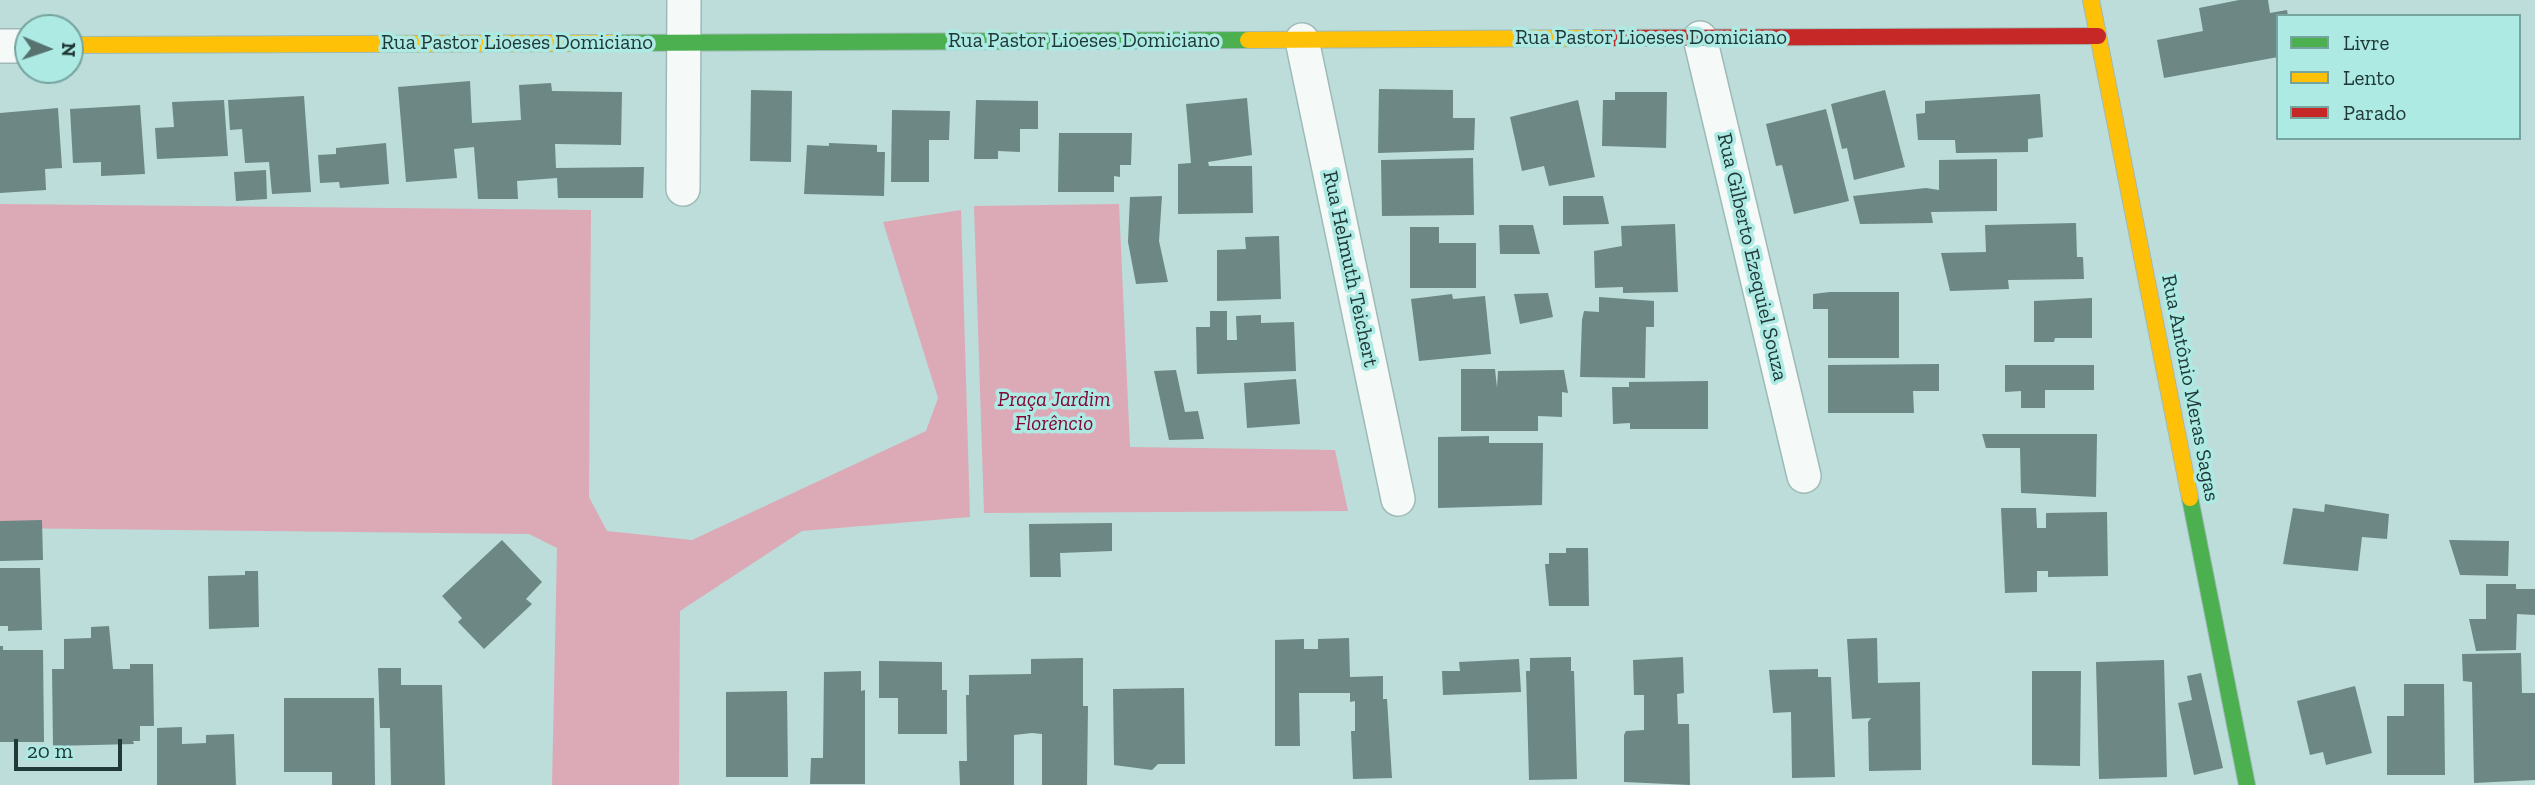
<!DOCTYPE html>
<meta charset="utf-8">
<style>
body{margin:0}
#map{position:relative;width:2535px;height:785px;overflow:hidden;background:#bcddd9;font-family:"Zilla Slab",serif}
canvas{display:block}
.legend{position:absolute;left:2276px;top:14px;width:245px;height:126px;box-sizing:border-box;background:#aeeae4;border:2px solid #75a39e;margin:0;padding:9px 12px;list-style:none;font-size:21px;color:#203936}
.legend li{display:flex;align-items:center;gap:14px;height:35px}
.legend b{width:35px;border:2px solid #75a39e}
.north{position:absolute;left:14px;top:14px;width:70px;height:70px;box-sizing:border-box;background:#aeeae4;border:2px solid #75a39e;border-radius:50%;rotate:92deg;font-size:19px;font-weight:700;line-height:28px;text-align:center;color:#203936}
.north::after{content:'';display:block;margin:auto;width:24px;height:32px;background:#57726f;clip-path:polygon(50% 0,100% 100%,50% 72%,0 100%)}
.scale{position:absolute;left:14px;top:739px;width:108px;height:32px;box-sizing:border-box;border:4px solid #203936;border-top:0;padding-left:9px;font-size:21px;line-height:24px;white-space:nowrap;color:#203936;-webkit-text-stroke:5px #aeeae4;paint-order:stroke}
</style>
<div id="map">
<canvas width="2535" height="785"></canvas>
<ul class="legend">
<li><b style="height:9px;background:#4caf50"></b>Livre</li>
<li><b style="height:9px;background:#ffc107"></b>Lento</li>
<li><b style="height:9px;background:#c62828"></b>Parado</li>
</ul>
<div class="north">N</div>
<div class="scale">20 m</div>
</div>
<script>
const ctx = document.querySelector('canvas').getContext('2d');
ctx.lineJoin = 'round';
function fill(path, color) { ctx.fillStyle = color; ctx.fill(path, 'evenodd'); }
function trace(path, color, width, dash) { ctx.strokeStyle = color; ctx.lineWidth = width; ctx.lineCap = dash ? 'butt' : 'round'; ctx.setLineDash(dash || []); ctx.stroke(path); }
function write(font, color, halo, rows, align = 'center') {
  ctx.font = font + ' "Zilla Slab",serif'; ctx.lineWidth = 7; ctx.setLineDash([]); ctx.textBaseline = 'middle'; ctx.strokeStyle = halo; ctx.fillStyle = color; for (const [text, x, y, turn = 0] of rows) {
    ctx.save(); ctx.translate(x, y); ctx.rotate((+turn || 0) * Math.PI / 180); ctx.textAlign = isNaN(turn) ? turn : align; if (halo) ctx.strokeText(text, 0, 0); ctx.fillText(text, 0, 0); ctx.restore();
  }
}
fill(new Path2D(`
 M0 204 591 210 589 497 607 531 692 540 926 431 938 398 883 222 961 210 970 517 802 531 680 611 679 785H552L557 548 529 534 0 528Z
 M1119 204 1130 447 1335 450 1348 511 984 513 974 206Z`), '#dcaab6');
fill(new Path2D(`
 M2239 0H2268L2270 13 2287 10 2288 16H2278V57L2164 78 2157 40 2203 31 2199 8Z
 M470 81 472 123 521 120 519 85 551 83 552 91 622 92 621 145 555 144 556 168 644 167 643 198H558L557 178 517 181 518 199H478L474 147 454 149 457 178 406 182 398 87Z
 M1379 89 1453 90V118H1475L1474 150 1378 153Z
 M751 90 792 91 791 162 750 161Z
 M1885 90 1905 167 1854 180 1847 148 1842 149 1831 104Z
 M1615 92H1667L1666 148 1602 146 1603 100H1615Z
 M2040 94 2043 137 2028 139V152L1956 153 1955 140H1918L1916 114 1925 113V101Z
 M304 96 311 192 272 194 269 162 245 163 242 129 230 130 228 100Z
 M1247 98 1252 155 1208 162 1209 166H1252L1253 213 1178 214V164L1191 163 1186 104Z
 M224 100 228 156 157 159 155 128 174 127 172 102Z
 M976 100 1038 101V129H1020V152L998 151V159H974Z
 M1578 100 1595 177 1549 186 1544 166 1522 171 1510 117Z
 M140 105 145 174 101 176V162L73 163 70 109Z
 M58 108 62 168 45 169 46 190 0 193V113Z
 M1826 109 1849 201 1794 214 1782 165 1776 166 1766 124Z
 M892 110 950 111 949 140H929V182H891Z
 M1059 133H1132L1131 165H1120V177L1114 176V192H1058Z
 M386 143 389 184 340 188 339 182 320 183 318 155 336 154V148Z
 M829 143 877 145V152H885L884 196 804 194 807 145 829 146Z
 M1473 158 1474 215 1382 216 1381 160Z
 M1997 159V211L1931 212 1933 223 1860 224 1853 196 1926 188 1939 190V160Z
 M266 170 267 199 236 201 234 172Z
 M1162 196 1159 241 1168 282 1136 284 1128 242 1130 197Z
 M1563 196H1603L1609 224 1563 225Z
 M2076 223 2077 257H2083L2084 279 2008 280 2009 289 1950 291 1941 253 1986 252 1985 225Z
 M1675 224 1678 292 1623 293V287L1595 288 1594 251 1622 246 1621 226Z
 M1499 225H1533L1540 254H1500Z
 M1410 227H1439V243H1476V288H1410Z
 M1279 236 1281 299 1217 301V250L1246 249 1245 237Z
 M1830 292H1899V358H1828V309H1813V294Z
 M1548 293 1553 317 1520 324 1514 294Z
 M1452 294 1453 299 1485 296 1491 354 1419 361 1411 299Z
 M1599 297 1654 301V327H1646L1645 378 1580 377 1582 320 1584 311 1599 312Z
 M2092 298V338H2055L2054 342H2034V301Z
 M1210 311H1227V340H1237L1236 316 1261 315V323L1294 322 1296 371 1197 374 1196 327H1210Z
 M1939 364V391H1913L1914 413H1828V365Z
 M2005 365H2094V390H2045V408H2021V391L2005 392Z
 M1461 369H1495L1497 388 1498 371 1564 370 1568 393 1562 392V417L1538 416V431H1461Z
 M1176 370 1185 412 1198 411 1204 439 1169 440 1154 371Z
 M1296 379 1300 424 1247 428 1244 383Z
 M1708 381V429H1630V423L1613 424 1612 387H1629V382Z
 M1982 434H2097L2096 497 2021 493 2020 448H1986Z
 M1489 436V443H1543L1542 505 1438 508V437Z
 M2325 504 2389 514 2387 539 2362 537 2358 571 2283 564 2293 508 2324 512Z
 M2001 508H2036L2037 528H2046V513L2107 512 2108 576 2048 577V571H2037V592L2005 593Z
 M42 520 43 560 0 561V521Z
 M1112 523V551L1060 553 1061 577H1030L1029 524Z
 M502 540 542 582 526 599 532 604 484 649 458 622 462 618 442 596Z
 M2449 540 2509 541 2508 576 2460 575Z
 M1566 548H1588L1589 606H1549L1545 564H1549V553H1566Z
 M0 568H40L42 630 8 631V626H0Z
 M245 571H258L259 627 209 629 208 576 245 575Z
 M2486 584H2516V589H2535V615L2517 614 2516 650 2476 651 2469 619H2486Z
 M109 626 113 669H130V664H153L154 726H140V741H133L134 744 53 746 52 669H64V639L91 638V627Z
 M1349 638 1350 677 1383 676V699H1387L1392 778 1353 779 1351 731H1355V701L1350 702V693H1299L1300 746H1275V640L1304 639V649H1318V639Z
 M1877 638 1878 683 1920 682 1921 770 1869 771 1868 722 1871 718 1852 719 1847 639Z
 M0 646H3V650H43L44 742H0Z
 M2521 653 2522 693H2535V780L2474 783 2472 682 2463 681 2462 654Z
 M1571 657V671H1574L1577 779 1529 780 1526 671H1530V658Z
 M1683 657 1684 693 1677 694 1678 724H1689L1690 785 1624 782V735L1626 731 1644 730V695H1634L1633 660Z
 M1083 658V706H1088L1087 785H1042V734L1032 733 1014 735V785H960L959 761H967L966 695H969V675L1031 674V659Z
 M1519 659 1521 692 1443 695 1442 671H1460L1459 662Z
 M2164 660 2167 777 2099 779 2096 662Z
 M879 661 942 662V690H947V734H898V698H879Z
 M378 668H401V685H442L445 785H391L390 728H380Z
 M1818 669V677H1831L1835 777 1792 778 1791 712 1773 713 1769 670Z
 M861 671V691L865 690V784H810L811 758H823L824 672Z
 M2032 671H2081L2080 766 2032 765Z
 M2201 673 2223 768 2194 775 2178 703 2192 700 2187 676Z
 M2404 684H2444L2445 775H2387V716H2404Z
 M2355 686 2372 753 2326 765 2323 752 2310 755 2297 701Z
 M1184 688 1185 764H1158L1152 770 1114 765 1113 689Z
 M787 691 788 777H726V692Z
 M284 698H374L375 785H332V772H284Z
 M182 727V744L206 743V735L234 734 236 785H157V728Z`), '#6c8784');
const street = new Path2D(`
 M1700 38 1804 476
 M1302 40 1398 499
 M0 46H28
 M683 189 684 0`);
const fast = new Path2D(`
 M616 43 1248 40
 M2190 498 2247 785`);
const slow = new Path2D(`
 M2091 0 2190 498
 M1248 40 1604 38
 M70 45 616 43`);
const jam = new Path2D(`
 M1604 38 2098 36`);
trace(street, '#9fbab6', 36);
trace(fast, '#9fbab6', 18);
trace(slow, '#9fbab6', 18);
trace(jam, '#9fbab6', 18);
trace(street, '#f5faf9', 33);
trace(fast, '#4caf50', 16);
trace(slow, '#ffc107', 16);
trace(jam, '#c62828', 16);
write('21px', '#203936', '#aeeae4', [
 ["Rua Pastor Lioeses Domiciano",1651,38],
 ["Rua Pastor Lioeses Domiciano",1084,41],
 ["Rua Pastor Lioeses Domiciano",517,43],
 ["Rua Gilberto Ezequiel Souza",1752,257,77],
 ["Rua Helmuth Teichert",1350,269,78],
 ["Rua Antônio Meras Sagas",2190,388,79]
]);
write('italic 21px', '#810835', '#aeeae4', [
 ["Praça Jardim",1054,400],
 ["Florêncio",1054,424]
]);
</script>
